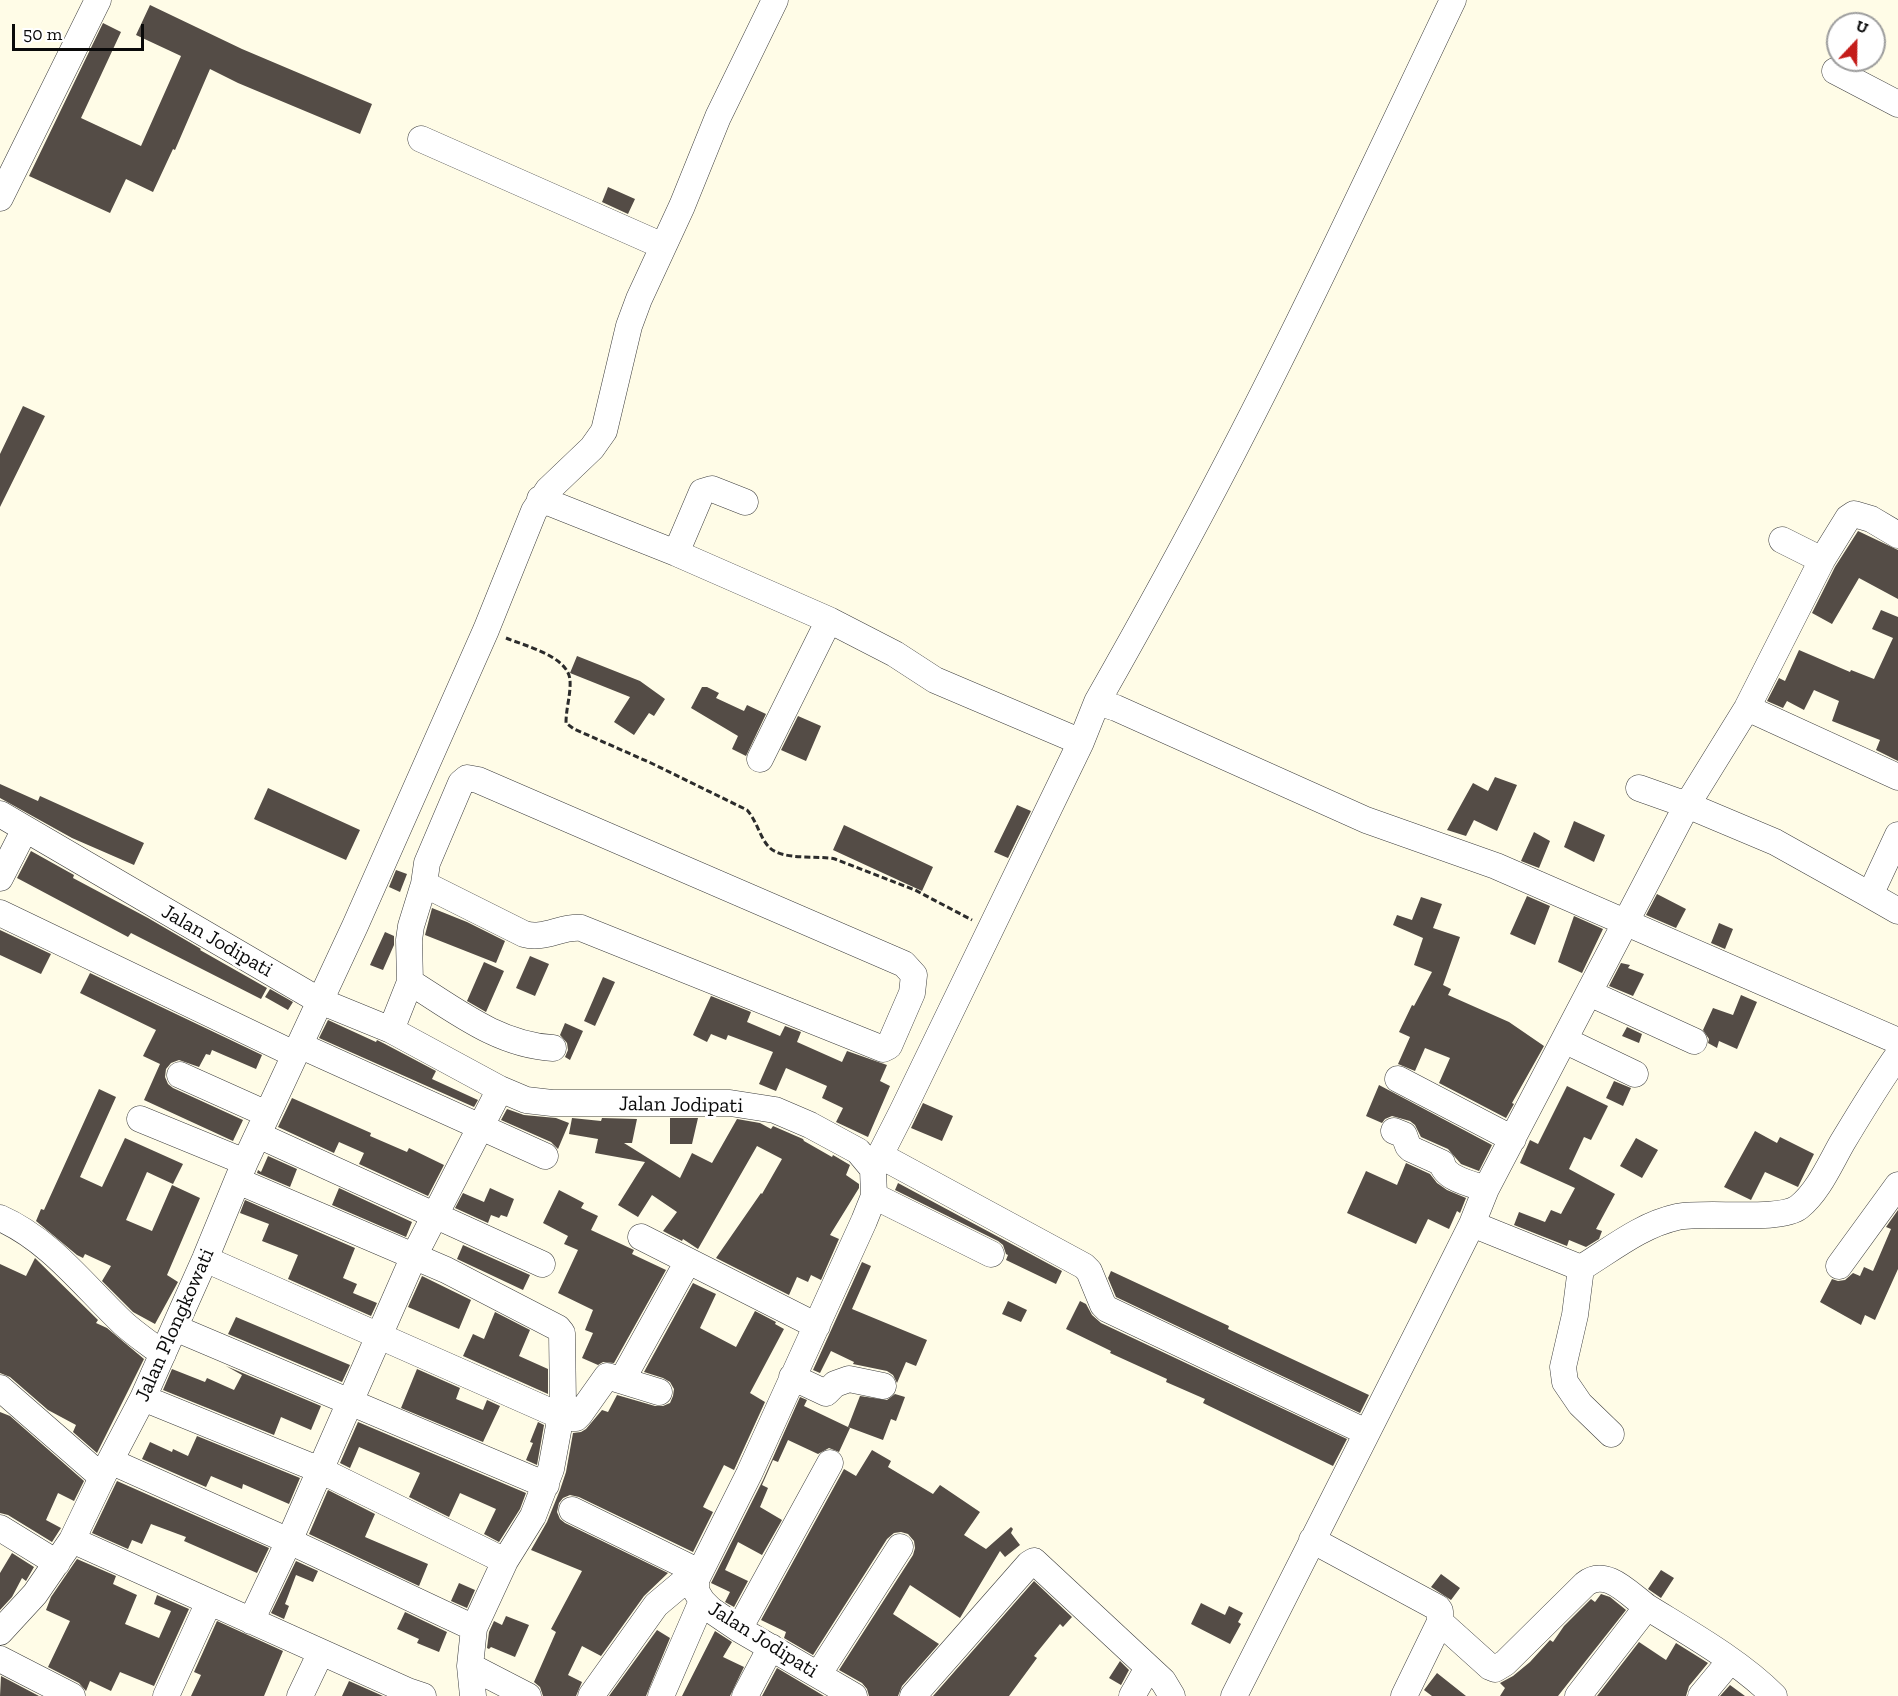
<!DOCTYPE html>
<style>
body{margin:0}
#map{position:relative;width:1898px;height:1696px;overflow:hidden;background:#fffce7;font-family:"Zilla Slab",serif}
canvas{display:block}
.north{position:absolute;left:1826px;top:12px;width:60px;height:60px;box-sizing:border-box;background:#fff;border:2px solid #9d9d9d;border-radius:50%;rotate:22deg;font-size:16px;font-weight:700;line-height:24px;text-align:center;color:#0a0a0a}
.north::after{content:'';display:block;margin:auto;width:21px;height:27px;background:#c41c19;clip-path:polygon(50% 0,100% 100%,50% 72%,0 100%)}
.scale{position:absolute;left:12px;top:24px;width:132px;height:27px;box-sizing:border-box;border:3px solid #0a0a0a;border-top:0;padding-left:8px;font-size:18px;line-height:21px;white-space:nowrap;color:#0a0a0a;-webkit-text-stroke:4px #fff;paint-order:stroke}
</style>
<div id="map">
<canvas width="1898" height="1696"></canvas>
<div class="north">U</div>
<div class="scale">50 m</div>
</div>
<script>
const ctx = document.querySelector('canvas').getContext('2d');
ctx.lineJoin = 'round';
function fill(path, color) { ctx.fillStyle = color; ctx.fill(path, 'evenodd'); }
function trace(path, color, width, dash) { ctx.strokeStyle = color; ctx.lineWidth = width; ctx.lineCap = dash ? 'butt' : 'round'; ctx.setLineDash(dash || []); ctx.stroke(path); }
function write(font, color, halo, rows, align = 'center') {
  ctx.font = font + ' "Zilla Slab",serif'; ctx.lineWidth = 6; ctx.setLineDash([]); ctx.textBaseline = 'middle'; ctx.strokeStyle = halo; ctx.fillStyle = color; for (const [text, x, y, turn = 0] of rows) {
    ctx.save(); ctx.translate(x, y); ctx.rotate((+turn || 0) * Math.PI / 180); ctx.textAlign = isNaN(turn) ? turn : align; if (halo) ctx.strokeText(text, 0, 0); ctx.fillText(text, 0, 0); ctx.restore();
  }
}
fill(new Path2D(`
 M150 5 242 49 372 104 360 134 238 83 210 69 175 150 173 149 153 192 126 179 110 213 29 176 103 23 121 32 81 118 141 146 181 56 136 35Z
 M608 187 635 199 628 214 602 202Z
 M23 406 45 416 0 507V454Z
 M1858 531 1898 550V599L1859 578 1832 624 1812 613 1835 567Z
 M1881 610 1898 617V761L1876 750 1880 740 1832 721 1839 701 1814 690 1804 710 1787 701 1783 708 1767 701 1779 678 1785 681 1799 650 1850 672 1851 670 1874 679 1893 638 1872 629Z
 M577 656 640 681 665 699 654 716 649 713 634 735 614 722 630 697 570 673Z
 M702 687H707L719 693 716 698 744 711 747 705 766 714 746 756 732 749 738 736 691 708Z
 M798 716 821 726 806 761 781 750Z
 M1495 777 1517 785 1497 831 1474 820 1466 836 1447 830 1473 783 1488 791Z
 M0 784 38 801 40 796 144 843 134 865 72 838 0 798Z
 M268 788 360 830 346 860 254 819Z
 M1017 805 1031 811 1008 858 994 852Z
 M1574 821 1605 835 1594 862 1564 847Z
 M844 825 933 867 922 891 833 850Z
 M1534 832 1550 841 1539 868 1521 861Z
 M31 851 74 875 73 878 148 918 201 949 200 950 267 988 261 999 131 933 128 937 17 878Z
 M396 870 407 874 400 892 389 887Z
 M1657 894 1686 909 1676 928 1646 915Z
 M1527 896 1550 906 1535 945 1510 934Z
 M1421 897 1442 904 1433 928 1460 937 1443 985 1451 989 1448 995 1509 1022 1544 1046 1512 1103 1514 1104 1506 1118 1439 1083 1450 1058 1425 1048 1415 1071 1398 1064 1410 1037 1399 1032 1412 1005 1414 1006 1432 972 1414 965 1423 938 1393 925 1397 915 1412 920Z
 M432 908 467 922 505 941 496 963 425 935Z
 M1574 916 1603 929 1582 973 1558 962Z
 M1719 923 1733 929 1725 949 1711 943Z
 M0 930 51 954 41 974 0 955Z
 M385 932 394 936V945L383 970 370 965Z
 M530 956 549 964 535 996 516 988Z
 M484 962 504 971 486 1012 467 1001Z
 M1621 963 1630 965 1628 968 1644 974 1633 996 1609 986Z
 M90 973 262 1055 256 1069 212 1050 210 1055 206 1054 199 1067 179 1060 171 1063 166 1069 165 1077 168 1084 173 1088 243 1120 233 1141 144 1100 160 1064 143 1056 156 1030 80 993Z
 M603 977 615 982 595 1026 584 1021Z
 M270 989 293 1002 288 1010 265 997Z
 M1741 995 1757 1002 1737 1049 1719 1041 1717 1048 1708 1043 1709 1039 1703 1030 1713 1008 1733 1015Z
 M711 996 751 1012 747 1022 780 1036 785 1026 801 1032 797 1042 842 1062 847 1051 887 1065 880 1081 890 1086 868 1137 836 1122 843 1108 822 1098 827 1086 786 1068 776 1091 759 1084 773 1052 728 1035 726 1040 711 1034 707 1042 693 1035Z
 M328 1020 376 1042 377 1040 385 1044 436 1071 432 1079 478 1100 474 1107 319 1038Z
 M565 1023 583 1031 570 1060 565 1057 568 1050 567 1043 560 1035Z
 M1627 1027 1642 1034 1639 1043 1622 1036Z
 M1614 1081 1631 1088 1623 1106 1606 1098Z
 M1379 1085 1492 1145 1479 1171 1461 1164 1448 1149 1421 1137 1415 1125 1410 1121 1392 1116 1385 1119 1382 1123 1366 1116Z
 M1567 1086 1608 1106 1591 1140 1584 1137 1569 1169 1615 1194 1596 1229 1602 1231 1599 1239 1586 1247 1569 1240 1567 1246 1514 1225 1519 1212 1545 1222 1551 1210 1561 1214 1575 1188 1520 1163 1530 1140 1538 1144Z
 M99 1089 116 1097 80 1177 102 1187 125 1138 183 1164 173 1184 147 1172 126 1220 152 1231 172 1185 200 1198 167 1275 178 1282 155 1324 133 1312 102 1281 111 1266 85 1254 83 1258 77 1255 36 1221 41 1209 44 1210Z
 M292 1098 371 1133 370 1136 407 1152 409 1148 444 1165 428 1196 359 1164 364 1153 339 1142 334 1153 278 1127Z
 M923 1103 953 1116 942 1141 911 1128Z
 M507 1109 524 1115 556 1118 569 1123 558 1149 551 1142 501 1120Z
 M572 1118 601 1121 602 1118 637 1119 632 1143H624L680 1178 692 1153 712 1163 737 1119 760 1123 771 1129 773 1126 803 1139 804 1141 832 1157 833 1155 850 1165 846 1175 859 1184V1188L830 1235 839 1239 821 1280 811 1275 808 1282 797 1277 789 1295 716 1258 761 1193 762 1194 782 1159 757 1146 698 1249 683 1239 682 1241 663 1231 677 1212 652 1195 638 1217 618 1205 645 1162 595 1153 598 1139 569 1134Z
 M670 1118H698L692 1144H670Z
 M1755 1131 1777 1143 1780 1137 1814 1154 1798 1187 1765 1172 1751 1200 1724 1187Z
 M1636 1138 1658 1150 1642 1178 1620 1166Z
 M268 1156 297 1169 290 1187 257 1173 258 1170 261 1172Z
 M1406 1163 1430 1174 1437 1183 1447 1190 1466 1198 1460 1213 1457 1211 1449 1229 1428 1219 1416 1244 1347 1213 1366 1171 1397 1185Z
 M898 1183 1062 1271 1056 1284 1006 1260 1008 1255 1006 1254 1003 1245 998 1241 895 1190Z
 M339 1188 412 1222 406 1237 332 1205Z
 M490 1188 514 1199 507 1217 501 1215 499 1218 491 1215 488 1223 455 1208 463 1193 484 1202Z
 M559 1190 584 1203 581 1208 598 1216 591 1230 634 1250 632 1254 666 1270 614 1363 603 1362 598 1365 582 1358 593 1333 585 1330 593 1310 558 1293 578 1250 564 1244 568 1236 543 1223Z
 M245 1200 355 1248 343 1278 357 1284 353 1293 377 1303 371 1316 288 1279 298 1255 262 1241 269 1224 240 1213Z
 M1898 1210V1269L1875 1320 1865 1315 1861 1325 1820 1302 1832 1279 1838 1281 1845 1280 1853 1273 1860 1276 1864 1267 1873 1271 1891 1229 1886 1227Z
 M463 1245 530 1275 523 1290 457 1259Z
 M35 1258 98 1320 96 1323 107 1328 144 1359 97 1453 73 1432 76 1425 48 1410 10 1377 0 1373V1264L26 1276Z
 M862 1262 871 1266 852 1309 927 1340 916 1366 906 1362 897 1383 893 1375 887 1371 853 1364 854 1362 831 1351 820 1373 813 1370Z
 M1111 1271 1229 1326 1228 1329 1369 1395 1360 1413 1116 1297 1108 1278Z
 M422 1276 471 1300 459 1329 408 1307Z
 M693 1283 716 1294 700 1328 736 1347 755 1311 776 1322 775 1324 784 1329 750 1393 765 1402 734 1470 724 1465 703 1507 713 1512 693 1552 579 1497 570 1495 563 1498 559 1503 557 1512 560 1519 565 1523 668 1573 644 1596 601 1656 582 1646 568 1675 582 1682 576 1696H543L540 1687 534 1682 556 1632 551 1629 582 1571 531 1550 547 1522 560 1490 566 1472 573 1433 581 1432 586 1429 602 1410 608 1412 617 1395 655 1406H663L670 1403 673 1396 674 1389 670 1382 663 1378 644 1372Z
 M1008 1301 1027 1310 1021 1322 1002 1314Z
 M1080 1301 1086 1304 1092 1315 1101 1323 1347 1439 1333 1466 1203 1403 1205 1399 1166 1382 1167 1379 1110 1353 1111 1351 1066 1329Z
 M495 1312 530 1330 519 1356 548 1369V1394L463 1356 473 1334 484 1339Z
 M236 1317 350 1365 342 1382 228 1334Z
 M226 1366 321 1406 311 1430 281 1417 274 1435 163 1390 172 1369 205 1382 207 1378 234 1390 242 1375Z
 M417 1369 460 1388 456 1399 483 1410 487 1400 500 1406 483 1442 401 1408Z
 M895 1394 905 1397 896 1421 891 1419 883 1440 848 1427 860 1396 887 1400Z
 M800 1397 807 1400 804 1406 850 1428 839 1452 829 1448 818 1454 788 1440 778 1462 773 1460 762 1485 768 1488 760 1507 782 1520 762 1555 738 1542 725 1570 748 1581 734 1607 725 1602 730 1592 711 1583 763 1480Z
 M0 1412 10 1416 84 1481 74 1501 58 1493 46 1520 61 1528 52 1542 8 1515 0 1513Z
 M358 1422 526 1493 520 1509 499 1542 484 1534 496 1509 460 1493 449 1517 409 1497 420 1473 359 1447 350 1468 340 1463Z
 M538 1422 544 1425 537 1465 526 1460 533 1443 530 1442Z
 M197 1436 300 1478 289 1504 243 1484 242 1489 211 1476 206 1487 142 1459 150 1442 172 1452 173 1449 188 1456Z
 M872 1450 891 1461 888 1467 933 1494 940 1485 980 1512 964 1535 986 1549 1011 1527 1013 1529 1011 1533 1020 1545 1005 1557 1000 1551 960 1618 910 1585 893 1614 939 1644 902 1686 898 1696H869L867 1689 862 1683 839 1670 913 1555 915 1548 914 1541 908 1534 901 1532 894 1533 887 1539 813 1655 784 1638 786 1632 761 1620 844 1469 856 1476Z
 M117 1481 269 1548 257 1573 184 1541 186 1537 151 1524 142 1544 132 1540 128 1549 92 1533Z
 M328 1490 375 1514 365 1537 428 1564 419 1586 309 1534Z
 M12 1553 34 1567 26 1581 22 1578 12 1597 0 1610V1573Z
 M77 1559 116 1576 113 1584 137 1595 125 1624 159 1638 171 1611 154 1604 157 1595 189 1609 154 1686 120 1672 111 1691 90 1681 86 1691 79 1683 48 1667 70 1621 46 1610 51 1597Z
 M296 1561 318 1571 313 1582 296 1575 285 1604 289 1606 284 1619 271 1613Z
 M1661 1570 1674 1578 1661 1598 1648 1589Z
 M1441 1574 1460 1588 1451 1600 1431 1587Z
 M1034 1581 1072 1617 1063 1627 1060 1624 1034 1656 1037 1658 1009 1696H933Z
 M459 1583 475 1590 467 1608 451 1601Z
 M1601 1594 1610 1597 1626 1610 1558 1696H1500L1505 1688 1500 1683 1513 1676 1530 1662 1550 1640 1553 1642 1564 1626 1591 1599 1595 1602Z
 M1201 1603 1225 1615 1229 1606 1243 1613 1238 1622 1241 1624 1230 1644 1191 1624Z
 M405 1612 447 1632 439 1652 417 1643 419 1639 397 1629Z
 M506 1616 529 1625 515 1657 491 1647 489 1649 487 1648 489 1632 494 1621 502 1625Z
 M217 1621 283 1651 264 1696H191L201 1675 194 1672Z
 M657 1630 670 1638 646 1696H609Z
 M715 1631 732 1642 723 1657 744 1667 730 1696H682Z
 M1639 1642 1666 1660 1676 1643 1708 1663 1689 1686 1686 1696H1597Z
 M1120 1661 1129 1670 1121 1685 1109 1678Z
 M777 1668 824 1696H762Z
 M1437 1673 1466 1696H1432L1424 1690Z
 M1 1676 39 1696H0Z
 M349 1681 383 1696H342Z
 M1730 1685 1745 1696H1720Z`), '#544c46');
const minor = new Path2D(`
 M1835 71 1898 104
 M421 139 663 246
 M0 198 98 0
 M540 499 676 553 829 620 895 654 935 680 1081 742
 M1782 540 1822 560
 M676 553 702 492 712 489 745 502
 M1097 702C1143 621 1188 539 1231 456 1309 306 1380 153 1453 0
 M1747 708 1898 777
 M760 759 829 620
 M1639 788 1687 805 1775 842 1870 895 1898 835
 M0 814 320 1001 391 1030 500 1089 526 1100 552 1103H730L775 1110 810 1125 858 1151 873 1169 874 1196 864 1221 749 1474 696 1580V1591L702 1601 711 1610 739 1629 854 1696
 M0 878 25 829
 M1870 895 1898 911
 M0 913 294 1054
 M410 982C455 1010 498 1045 553 1048
 M1589 993 1694 1041
 M391 1030 410 982 409 940 411 926 424 884 427 863 461 783 467 778 478 780 904 964 914 975 912 993 889 1046 883 1049 581 928C561 926 544 940 524 934L424 884
 M1564 1040 1635 1074
 M299 1045 545 1156
 M180 1075 267 1114
 M1398 1079 1513 1139
 M140 1119 245 1162
 M1394 1131 1404 1135 1408 1146 1411 1149 1442 1163C1445 1179 1472 1184 1486 1189
 M258 1135 542 1264
 M881 1156 1084 1266 1089 1271 1103 1305 1107 1309 1366 1432
 M873 1169 902 1112 1081 742 1097 702 1116 708 1366 820 1496 866 1898 1041
 M238 1181 446 1270 558 1328 562 1333 563 1404 551 1469 533 1516 505 1561 474 1628 470 1666 473 1696
 M874 1196 991 1254
 M0 1218C50 1240 84 1286 123 1323 135 1334 150 1344 163 1354
 M1472 1224 1581 1268C1612 1249 1641 1225 1677 1217 1705 1211 1780 1222 1799 1207 1818 1192 1830 1164 1842 1143 1860 1113 1878 1083 1898 1055
 M641 1237 817 1326
 M205 1259 565 1418H576L580 1414 607 1376 659 1392
 M1839 1266 1898 1185
 M1581 1268 1575 1315 1563 1367 1565 1382 1580 1404 1611 1434
 M175 1328 546 1485
 M792 1377 826 1393 835 1384 849 1379 883 1386
 M622 1380 688 1261
 M0 1388 102 1477
 M143 1398 320 1470 505 1561
 M110 1461 289 1541 474 1628
 M572 1510 699 1572
 M0 1528 57 1563
 M72 1540 408 1691 423 1696
 M1312 1540 1438 1608 1440 1611V1622L1404 1696
 M251 1621 289 1541 414 1256 500 1089
 M1440 1622 1490 1667 1495 1669 1505 1663 1585 1584C1606 1567 1629 1594 1647 1607
 M739 1629 830 1463
 M0 1632 35 1594 72 1540 110 1461 143 1398 205 1259 245 1162 355 926 486 630 534 511 548 490 592 448 604 431 629 326 639 299 682 206 718 117 775 0
 M0 1659 72 1696
 M470 1666 528 1696
 M818 1675 900 1547
 M166 1696 209 1602
 M300 1696 321 1652
 M591 1696 656 1605 681 1584 696 1580
 M661 1696 702 1601
 M745 1696 771 1647
 M913 1696 1029 1564 1034 1561 1163 1681 1172 1696
 M1132 1696 1148 1668
 M1234 1696 1424 1320 1472 1224 1486 1189 1687 805 1747 708 1822 560 1848 518 1854 514 1871 519 1898 535
 M1578 1696 1647 1607C1689 1633 1739 1661 1774 1696
 M1701 1696 1730 1661`);
trace(minor, '#3d3d3d', 27);
trace(new Path2D(`
 M506 638C525 646 568 656 570 680 571 694 566 708 566 723L574 729 651 763 747 810C757 821 760 838 769 847 782 861 817 855 835 859L915 890 972 920`), '#2c2c2c', 3, [6, 3]);
trace(minor, '#fff', 26);
write('21px', '#0a0a0a', '#fff', [
 ["Jalan Jodipati",217,941,30],
 ["Jalan Jodipati",681,1105,1],
 ["Jalan Plongkowati",175,1325,-66],
 ["Jalan Jodipati",763,1640,32]
]);
</script>
